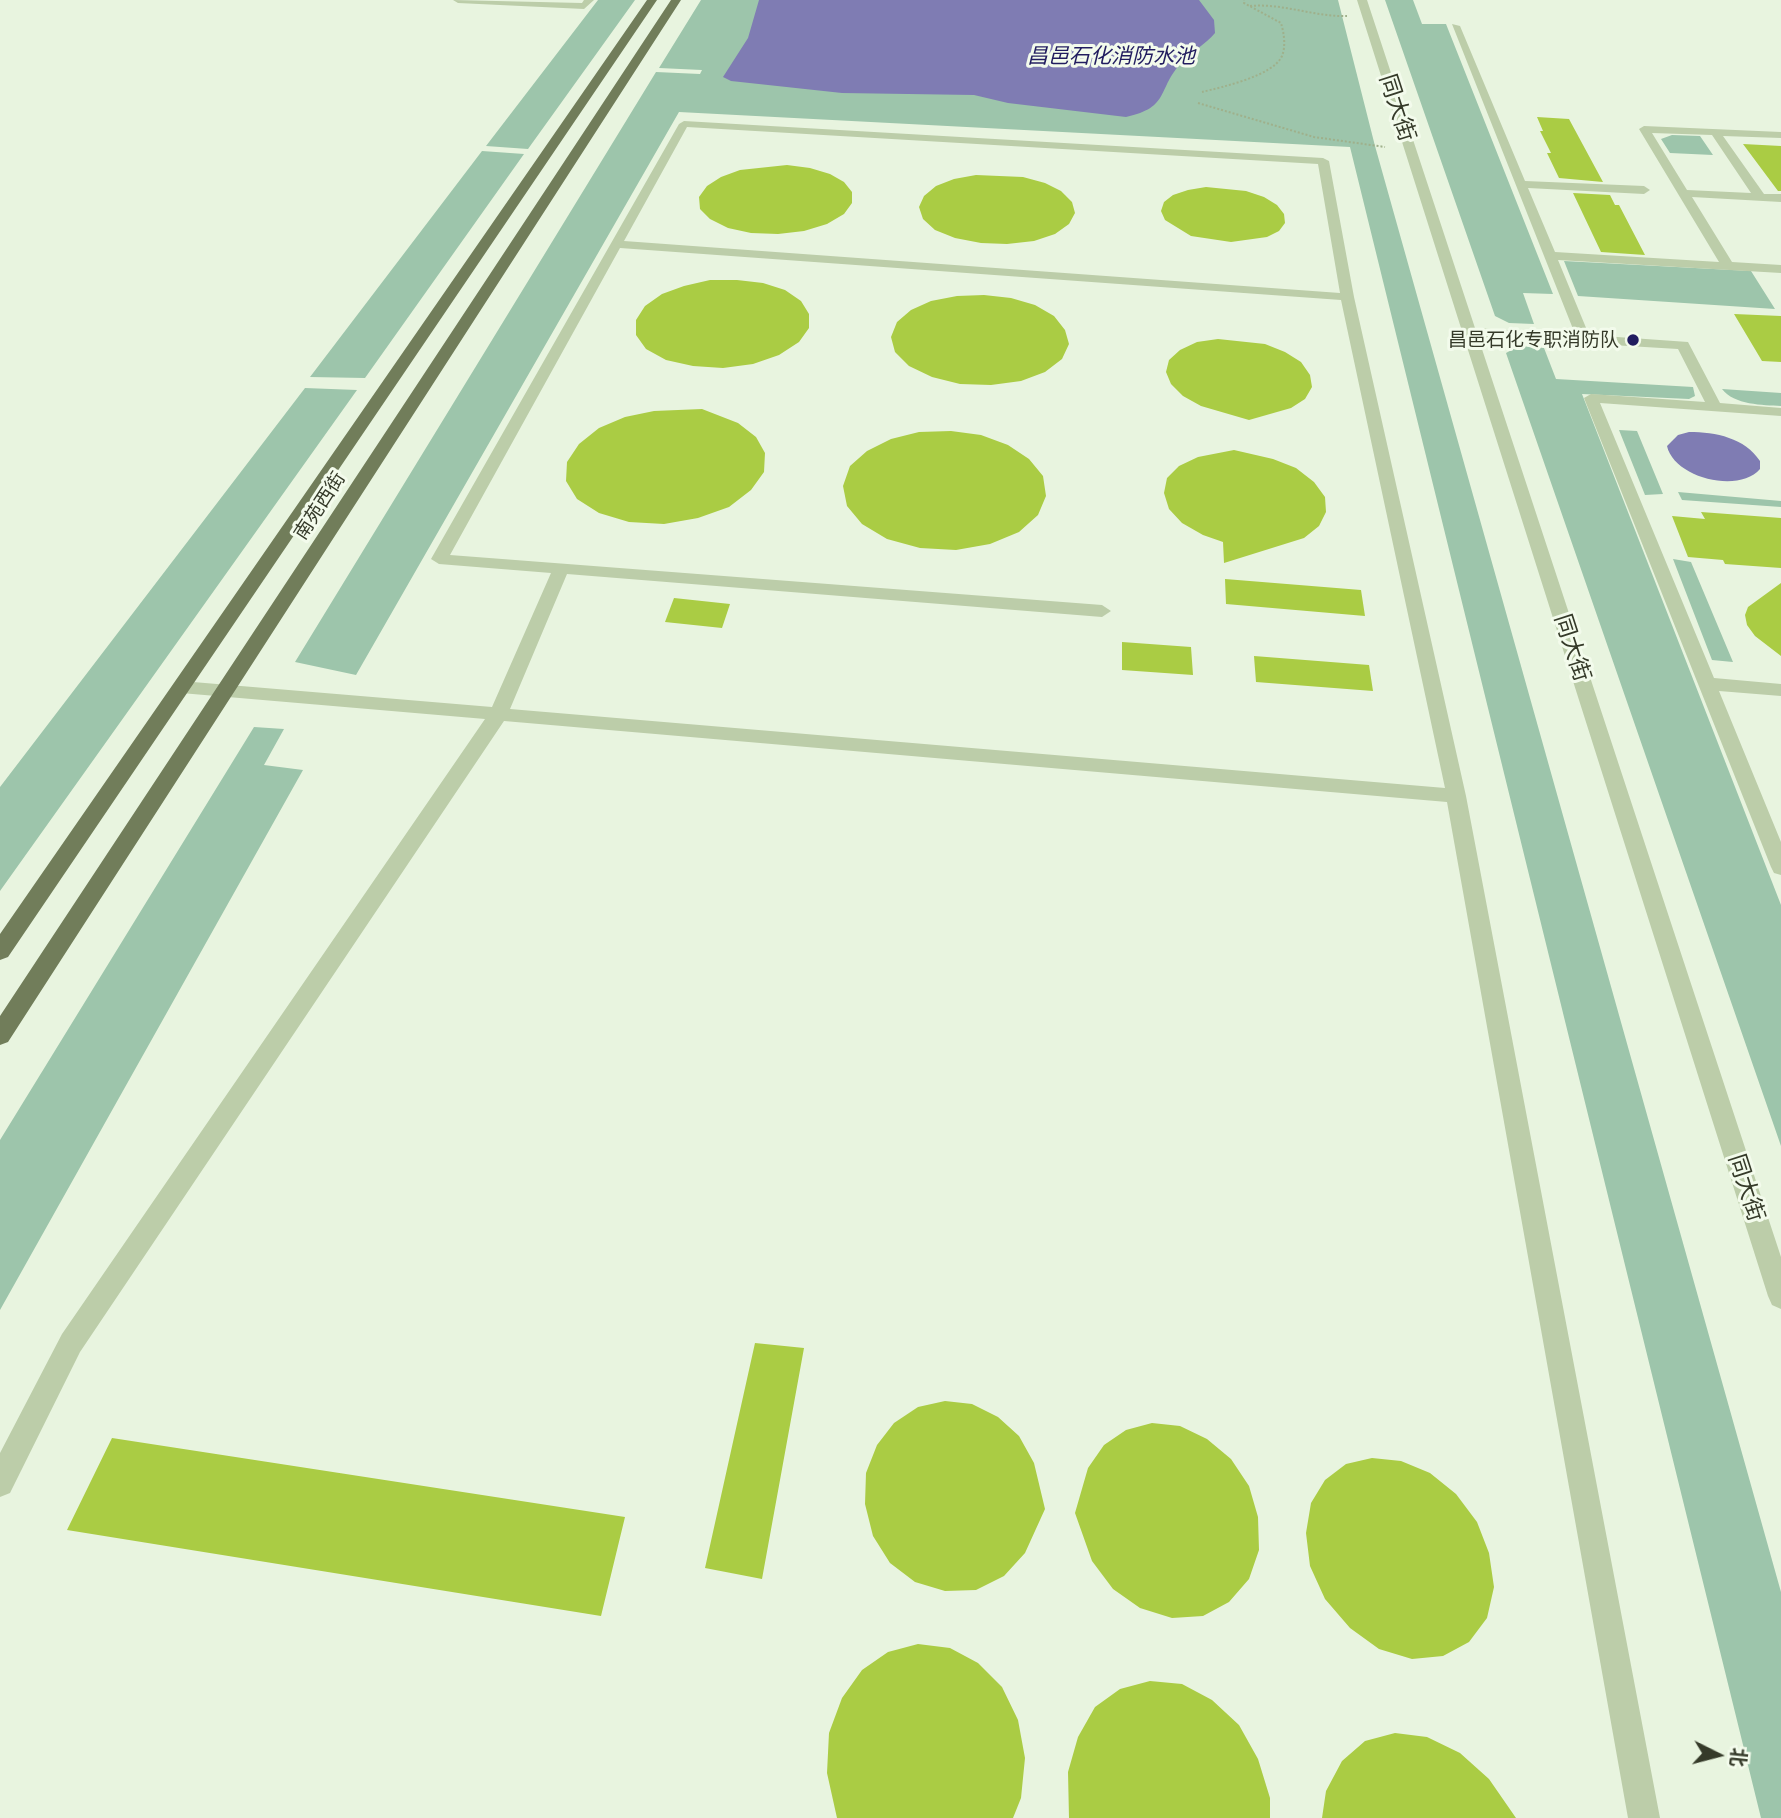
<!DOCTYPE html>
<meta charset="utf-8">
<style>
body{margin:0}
#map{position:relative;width:1781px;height:1818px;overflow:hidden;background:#e8f4df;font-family:Quicksand,"Noto Sans SC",sans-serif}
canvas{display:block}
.north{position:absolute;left:1683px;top:1720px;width:70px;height:70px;-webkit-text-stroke:5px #f3fbec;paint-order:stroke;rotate:96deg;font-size:19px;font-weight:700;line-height:28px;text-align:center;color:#353a29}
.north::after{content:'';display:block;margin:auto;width:24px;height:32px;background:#353a29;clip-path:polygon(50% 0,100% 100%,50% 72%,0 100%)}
</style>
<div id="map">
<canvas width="1781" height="1818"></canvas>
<div class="north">北</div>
</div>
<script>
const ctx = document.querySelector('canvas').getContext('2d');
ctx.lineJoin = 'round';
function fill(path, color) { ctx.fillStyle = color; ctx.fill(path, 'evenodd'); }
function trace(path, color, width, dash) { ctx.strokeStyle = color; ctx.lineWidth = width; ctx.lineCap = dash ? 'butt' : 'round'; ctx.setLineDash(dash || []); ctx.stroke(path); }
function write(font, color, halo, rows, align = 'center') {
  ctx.font = font + ' Quicksand,"Noto Sans SC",sans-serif'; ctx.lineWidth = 6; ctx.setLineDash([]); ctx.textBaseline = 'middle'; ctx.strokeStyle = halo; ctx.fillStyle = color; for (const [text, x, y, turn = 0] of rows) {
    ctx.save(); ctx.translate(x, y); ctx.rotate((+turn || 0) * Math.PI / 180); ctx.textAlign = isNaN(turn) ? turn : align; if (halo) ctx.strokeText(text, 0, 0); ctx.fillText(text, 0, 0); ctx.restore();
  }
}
fill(new Path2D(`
 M598 0H635L528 149 486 146Z
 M701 0H1338L1375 146 1781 1592V1818H1761L1350 147 679 112 356 675 295 662 656 72 700 74 702 70 659 68Z
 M1385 0H1413L1422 24H1446L1553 294 1523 293 1534 324 1509 323 1495 316Z
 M1672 135 1700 136 1713 155 1670 153 1661 139Z
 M482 151 524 154 365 378 310 377Z
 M1564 261 1751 271 1775 309 1578 296Z
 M1519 346 1544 348 1556 379 1693 387 1695 396 1689 399 1582 394 1781 905V1146L1506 353Z
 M305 388 357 390 0 891V787Z
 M1722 389 1781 393V406C1763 405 1734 405 1722 389Z
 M1619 430 1637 431 1663 494 1645 495Z
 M1678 492 1781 501V507L1682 500Z
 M1673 559 1691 562 1733 662 1712 660Z
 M254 727 284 729 264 765 303 770 0 1310V1140Z`), '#9dc5ab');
fill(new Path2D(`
 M759 0H1199L1214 20 1215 33C1205 45 1192 51 1182 62 1156 90 1171 107 1126 117L1008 103 974 95 842 93 731 81 723 77 748 38Z
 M1689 432C1716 432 1745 438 1760 461V469C1739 494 1674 478 1667 446L1678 435Z`), '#7f7cb3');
fill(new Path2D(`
 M1537 117 1569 119 1603 182 1559 178 1547 153H1551L1540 131H1543Z
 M1743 144 1781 146V191H1778Z
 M787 165 810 168 830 174 844 182 852 192V203L844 214 827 224 804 231 778 234 751 233 728 228 710 219 700 209 699 197 707 186 721 177 740 170Z
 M976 175 1023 177 1045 183 1061 191 1072 202 1075 213 1069 224 1055 234 1034 241 1007 244 981 243 955 238 935 230 923 219 919 207 924 196 936 186 954 179Z
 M1206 187 1246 191 1264 197 1277 205 1284 214 1285 223 1279 231 1267 237 1231 242 1191 236 1165 220 1161 211 1164 202 1173 195 1188 190Z
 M1573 193 1610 195 1615 205H1619L1645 255 1601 252Z
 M710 280H737L763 283 785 290 801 301 809 314V328L799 342 779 355 753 364 723 368 693 366 666 360 646 349 636 335V320L645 306 662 294 684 286Z
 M984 295 1011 298 1035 305 1054 316 1065 330 1069 344 1062 359 1045 372 1021 381 991 385 960 384 932 377 909 366 895 352 891 337 897 322 911 310 931 301 957 296Z
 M1734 314 1781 316V362L1762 361Z
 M1218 339 1265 344 1285 352 1301 362 1310 375 1312 387 1305 399 1291 408 1249 420 1201 406 1183 396 1171 384 1166 372 1169 360 1180 350 1197 342Z
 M702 409 738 423 756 437 765 453 764 472 751 490 729 507 698 518 664 524 629 522 599 513 577 499 566 481 567 462 579 444 599 428 625 417 654 411Z
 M951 431 981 435 1008 445 1029 459 1043 476 1046 496 1038 515 1019 532 990 544 956 550 920 548 887 539 862 524 847 506 843 486 850 466 867 451 891 439 919 432Z
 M1234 450 1273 459 1296 468 1314 482 1325 497 1326 512 1319 526 1304 538 1224 563 1223 542 1203 535 1182 523 1169 509 1164 493 1167 478 1179 466 1198 457Z
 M1701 512 1781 518V568L1725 564 1723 560 1688 557 1672 516 1705 519Z
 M1225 579 1361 590 1365 616 1226 604Z
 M1781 583V656L1755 636 1747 625 1745 615 1748 607Z
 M674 598 730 604 722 628 665 622Z
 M1122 642 1191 647 1193 675 1122 670Z
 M1254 656 1369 665 1373 691 1256 682Z
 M755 1343 804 1348 762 1579 705 1568Z
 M945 1401 972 1404 998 1417 1019 1436 1034 1463 1045 1509 1025 1553 1004 1576 976 1590 945 1591 915 1582 890 1563 873 1536 865 1504 866 1473 877 1445 894 1423 918 1407Z
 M1152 1423 1180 1426 1207 1439 1231 1459 1249 1486 1258 1517 1259 1550 1249 1579 1229 1602 1203 1616 1172 1618 1140 1608 1113 1589 1092 1561 1075 1513 1088 1468 1104 1445 1126 1430Z
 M112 1438 625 1517 601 1616 67 1530Z
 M1372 1458 1401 1461 1430 1473 1456 1494 1477 1522 1489 1553 1494 1587 1487 1618 1469 1642 1443 1656 1412 1659 1379 1649 1350 1628 1325 1599 1310 1566 1306 1533 1311 1503 1325 1480 1346 1464Z
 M918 1644 950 1648 978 1663 1002 1687 1018 1720 1025 1758 1021 1798 1013 1818H837L827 1773 829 1733 842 1698 862 1670 888 1652Z
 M1150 1681 1182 1684 1212 1700 1239 1725 1258 1759 1270 1798V1818H1069L1068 1772 1078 1737 1095 1707 1120 1689Z
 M1395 1733 1427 1737 1460 1753 1489 1779 1516 1818H1322L1326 1791 1342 1761 1365 1741Z`), '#ac4');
trace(new Path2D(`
 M1250 6C1283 3 1314 17 1347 16
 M1202 92C1222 87 1273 76 1282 56 1286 46 1284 33 1281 23L1244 3V0
 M1198 103 1314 137 1385 147`), '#9fb08b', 2, [2, 2]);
fill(new Path2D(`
 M453 0 582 3 584 0H594L584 9 458 3Z
 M1357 0H1367L1475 328 1575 334 1452 24 1460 26 1525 181 1644 186 1650 190 1644 194 1528 188 1555 252 1719 262 1639 129 1644 126 1781 132V138L1723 136 1764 194H1781V202L1692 197 1732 262 1781 265V273L1558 260 1589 335 1688 342 1720 403 1781 408V416L1600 403 1714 678 1781 684V696L1719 691 1781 842V875L1774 873 1771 867 1584 398 1591 394 1705 402 1678 349 1478 337 1781 1257V1309L1772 1305 1768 1296ZM1652 133 1712 135 1751 193 1687 190Z
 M684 121 1323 158 1329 161 1354 297 1466 796 1660 1818H1628L1447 802 504 721 80 1352 10 1493 0 1497V1453L62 1334 485 719 181 693 175 691 172 687 175 683 181 681 492 707 551 573 439 564 431 559 679 124ZM687 127 1318 164 1340 293 624 241ZM620 248 1341 300 1445 788 510 709 567 574 1102 617 1111 611 1102 605 450 555Z`), '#bccda9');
fill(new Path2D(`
 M647 0H657L8 957 0 960V934Z
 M671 0H681L8 1042 0 1045V1016Z`), '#717d5a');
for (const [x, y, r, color] of [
 [1633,340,7,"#211c5f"]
]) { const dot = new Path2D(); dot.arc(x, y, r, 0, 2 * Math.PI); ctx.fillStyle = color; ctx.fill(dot); trace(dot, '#f3fbec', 2.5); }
write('19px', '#353a29', '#f3fbec', [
 ["昌邑石化专职消防队",1619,340]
], 'right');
write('19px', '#353a29', '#f3fbec', [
 ["南苑西街",320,506,-57]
]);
write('italic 21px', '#211c5f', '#f3fbec', [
 ["昌邑石化消防水池",1111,57]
]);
write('23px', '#353a29', '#f3fbec', [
 ["同大街",1397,108,72],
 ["同大街",1572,648,72],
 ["同大街",1746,1188,72]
]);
</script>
